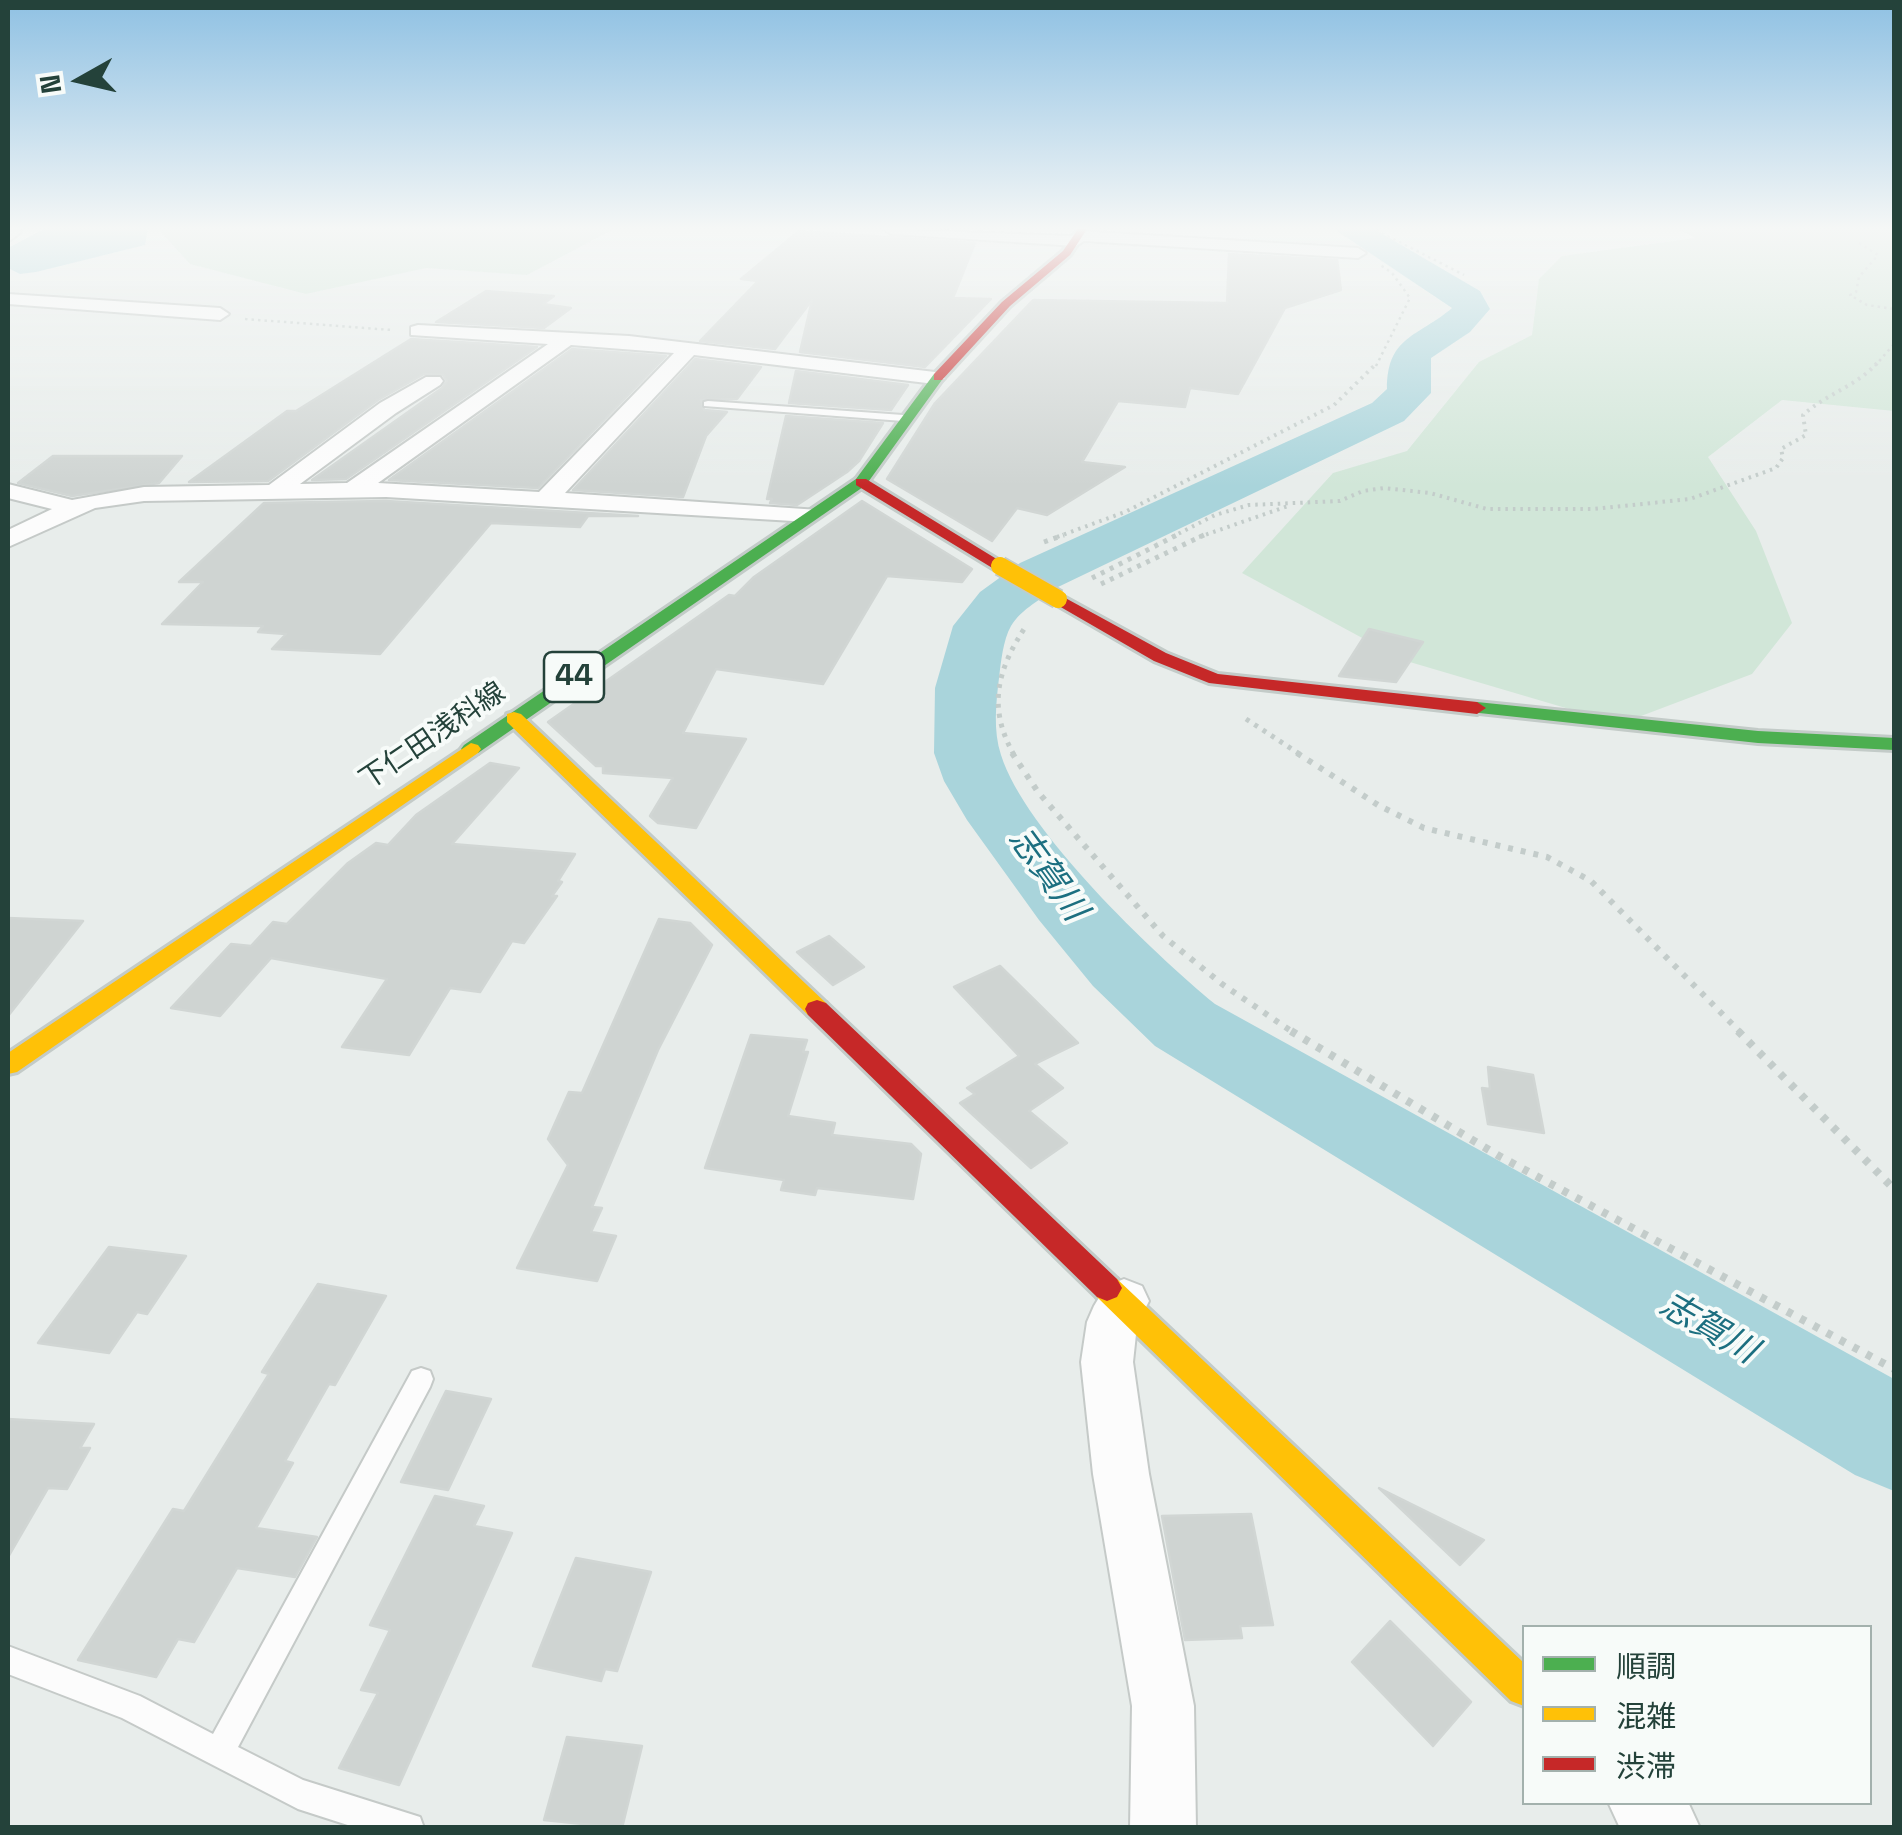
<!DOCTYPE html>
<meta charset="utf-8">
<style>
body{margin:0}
#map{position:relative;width:1902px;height:1835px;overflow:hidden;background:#e8edeb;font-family:"Space Grotesk","Noto Sans JP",sans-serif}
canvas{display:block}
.frame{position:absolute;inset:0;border:10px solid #24423a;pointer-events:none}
.legend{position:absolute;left:1522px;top:1625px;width:350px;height:180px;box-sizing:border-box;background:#f7fbf9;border:2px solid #a3b1ad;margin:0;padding:12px 18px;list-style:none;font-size:30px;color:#24423a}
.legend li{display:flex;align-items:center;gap:20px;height:50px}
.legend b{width:50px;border:2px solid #a3b1ad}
.north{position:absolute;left:30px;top:30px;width:100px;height:100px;-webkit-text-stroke:8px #f7fbf9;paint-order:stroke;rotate:262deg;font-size:28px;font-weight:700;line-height:40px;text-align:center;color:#24423a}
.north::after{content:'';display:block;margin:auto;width:35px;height:45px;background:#24423a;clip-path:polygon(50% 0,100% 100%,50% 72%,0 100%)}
</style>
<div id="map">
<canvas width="1902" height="1835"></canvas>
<div class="frame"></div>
<ul class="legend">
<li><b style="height:12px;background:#4caf50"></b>順調</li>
<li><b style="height:12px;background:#ffc107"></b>混雑</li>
<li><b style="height:12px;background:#c62828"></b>渋滞</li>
</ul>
<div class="north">N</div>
</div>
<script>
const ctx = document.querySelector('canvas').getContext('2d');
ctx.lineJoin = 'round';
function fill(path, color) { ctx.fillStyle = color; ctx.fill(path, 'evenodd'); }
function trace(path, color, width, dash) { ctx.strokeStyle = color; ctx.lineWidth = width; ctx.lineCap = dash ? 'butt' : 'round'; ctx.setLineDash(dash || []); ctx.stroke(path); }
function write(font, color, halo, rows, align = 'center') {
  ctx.font = font + ' "Space Grotesk","Noto Sans JP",sans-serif'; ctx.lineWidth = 8; ctx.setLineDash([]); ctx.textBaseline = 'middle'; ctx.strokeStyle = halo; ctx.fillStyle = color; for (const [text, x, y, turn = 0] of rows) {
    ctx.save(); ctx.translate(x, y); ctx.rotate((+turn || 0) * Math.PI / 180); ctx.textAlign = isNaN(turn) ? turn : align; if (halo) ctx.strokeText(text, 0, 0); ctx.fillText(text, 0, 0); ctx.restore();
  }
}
fill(new Path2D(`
 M158 229H614L527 275 426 268 306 294 190 264Z
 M1678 229H1894V411L1782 400 1708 457 1756 531 1792 623 1752 674 1620 724 1403 660 1242 573 1333 473 1407 451 1479 362 1532 335 1539 279 1562 256 1695 238Z`), '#d1e6d8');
fill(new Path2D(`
 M44 229H148L145 245 36 272 20 274 8 268V248Z`), '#a9d4db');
fill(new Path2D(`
 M1334 229H1374L1480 291 1490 309 1470 332 1431 358V393L1404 421 1058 587C1043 598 1021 609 1011 626 1003 640 1001 662 999 678 996 703 993 731 1001 755 1025 831 1152 952 1215 1004L1894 1379V1491L1855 1475 1155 1046 1093 986 1039 920 967 820 944 781 934 753 935 688 953 626 980 592 1020 563 1372 403 1387 389C1387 336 1418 337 1452 308Z`), '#a9d4db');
const building = new Path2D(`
 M799 231 975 243 953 298 991 299 925 367 800 352 812 300 775 349 700 341 758 281 741 279Z
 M1229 254 1337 260 1341 290 1285 308 1238 394 1190 388 1185 407 1118 401 1082 462 1125 467 1047 515 1017 508 992 541 887 479 935 403 1033 300 1227 303Z
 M486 291 554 296 543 304 571 308 544 328 436 322Z
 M411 339 537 347 346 479 312 480 442 388 447 381 443 375 424 374 378 400 268 481 189 482 287 411H296Z
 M572 349 666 356 538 488 389 480Z
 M695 359 761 367 737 399 701 400 704 410 727 412 706 436 683 497 573 490Z
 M796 371 908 385 891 410 789 403Z
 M786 416 883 423 859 461 847 472 797 505 770 503 772 499H767Z
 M53 456H182L159 483 72 496 18 483Z
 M386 501 638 516H588L580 527 491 523 380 654 272 649 286 634 258 632 263 626 162 624 203 582H179L264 503Z
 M862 501 972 569 962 582 887 576 823 684 716 669 683 733 746 739 696 828 658 823 650 816 673 778 603 773V766H596L548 722 729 595 735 596 754 577Z
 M1369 629 1423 642 1396 682 1339 676Z
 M490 763 519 768 452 844 575 854 558 881 562 882 552 896H557L524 943 512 941 480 992 450 988 409 1055 342 1047 387 979 271 958 220 1016 171 1008 231 944 251 946 273 922 287 924 348 863 376 843 388 845 416 815Z
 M8 918 83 921 8 1016Z
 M659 919 690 923 712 945 658 1050 592 1207 602 1208 591 1232 616 1236 597 1281 517 1268 568 1165 548 1139 569 1092 582 1093Z
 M829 936 864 967 833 985 797 952Z
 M1000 966 1078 1043 1035 1064 1063 1088 1029 1111 1067 1143 1031 1168 960 1103 975 1094 967 1088 1019 1056 954 987Z
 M751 1035 807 1040 803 1052H808L788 1116 835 1123 832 1135 911 1144 921 1154 913 1199 817 1188 815 1195 781 1190 784 1180 705 1168Z
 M1488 1067 1533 1075 1544 1133 1488 1124 1482 1088 1490 1089Z
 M109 1247 186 1256 147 1314 137 1312 109 1353 38 1343Z
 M318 1284 386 1296 335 1385 329 1384 285 1461 293 1463 256 1528 317 1537 295 1577 237 1568 194 1642 178 1639 156 1677 78 1660 173 1509 184 1511 269 1374 262 1372Z
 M446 1391 491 1399 448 1490 401 1482Z
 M8 1419 94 1424 80 1448H90L67 1489 48 1488 8 1557Z
 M1379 1488 1484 1540 1460 1565Z
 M435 1496 484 1506 474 1526 512 1533 399 1785 339 1768 378 1693 361 1690 390 1630 370 1625Z
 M1251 1514 1273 1625 1240 1626 1242 1638 1185 1640 1162 1516Z
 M576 1558 651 1572 617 1671 605 1669 601 1681 533 1666Z
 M1390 1621 1471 1702 1433 1746 1352 1662Z
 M567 1737 642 1746 622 1828 544 1820Z`);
fill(building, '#cfd4d2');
trace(building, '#d1d6d4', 2.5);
const lane = new Path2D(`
 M708 401 903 415 908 418 903 421 704 406V402Z
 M421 1368 430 1371 433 1379 430 1387 238 1747 303 1780 420 1817 424 1828H357L298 1809 122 1718 8 1674V1646L140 1696 213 1734 412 1371Z`);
const street = new Path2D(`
 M8 229H19L21 232 8 242Z
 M883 229 1071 236 1079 231 1358 248 1366 253 1358 258 1084 241 1076 246 891 234Z
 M8 294 220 308 229 314 220 320 8 304Z
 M418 325 629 336 935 372 945 378 935 384 694 355 565 493 819 510 822 515 810 522 386 497 144 501 95 508 8 547V530L52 509 8 498V484L72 500 144 487 269 485 380 403 426 377H440L443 381 440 385 396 413 300 484 347 483 548 344 411 335V327ZM571 345 674 353 539 492 378 483Z
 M1124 1279 1142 1286 1149 1301 1137 1325 1133 1362 1149 1474 1194 1706 1196 1828H1130L1132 1706 1093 1474 1081 1362 1087 1322 1094 1306 1106 1286Z
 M1608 1802H1688L1700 1828H1620Z`);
const fast = new Path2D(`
 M934 374 944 377 866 485 478 753H464L461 749 464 745 856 479Z
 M1477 702 1758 731 1894 738V750L1758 743 1470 712V704Z`);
const slow = new Path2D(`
 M514 712 521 714 826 1003 829 1009 826 1015H808L507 722V714Z
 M471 743 478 745 481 749 478 753 17 1072 8 1074V1053Z
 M1107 1275 1117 1279 1524 1663V1706L1511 1701 1097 1297 1092 1288 1097 1279Z`);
const jam = new Path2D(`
 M1078 229H1087L1070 255 1010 306 942 380H934V374L1002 302 1063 251Z
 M856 479H866L1008 566 994 569 856 485Z
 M1058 594 1166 653 1218 674 1477 702 1486 708 1477 714 1209 683 1154 661 1052 602V596Z
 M817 1000 826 1003 1117 1279 1122 1288 1117 1297 1107 1301 1097 1297 808 1015 805 1009 808 1003Z`);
trace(lane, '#c5cac8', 4);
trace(street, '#c5cac8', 4);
trace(fast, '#c3cbc8', 6);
trace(slow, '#c3cbc8', 6);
trace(jam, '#c3cbc8', 6);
trace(new Path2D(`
 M1376 230 1464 275
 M1859 243 1878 255 1859 277 1856 292 1850 295 1867 305 1894 309
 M245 319 392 330
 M1376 366 1410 298 1392 273 1379 264
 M1875 366 1894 344`), '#c3ccca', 2.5, [2.5, 4]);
trace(new Path2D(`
 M1057 537 1125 512 1334 405 1377 363
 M1172 537 1215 515 1249 505 1340 501 1363 491 1384 488 1430 493 1487 509H1594L1690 499 1776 468 1783 458 1781 449 1806 435 1803 415C1826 394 1857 386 1877 363
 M1199 537 1288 506`), '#c3ccca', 4, [2.5, 5]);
trace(new Path2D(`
 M1044 542 1064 535
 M1092 578 1177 535
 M1101 584 1204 535
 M1246 719 1301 755
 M1014 755C987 707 997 670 1026 626`), '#c3ccca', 5, [4, 6]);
trace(new Path2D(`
 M1012 753 1038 792 1163 936 1222 984 1294 1033
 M1297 753 1378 805 1424 828 1547 857 1591 881 1741 1033`), '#c3ccca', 6, [5, 8]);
trace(new Path2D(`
 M1291 1031 1499 1156 1894 1369
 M1738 1031 1894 1189`), '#c3ccca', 8, [6, 9]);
fill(lane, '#fcfcfc');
fill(street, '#fcfcfc');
fill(fast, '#4caf50');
fill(slow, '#ffc107');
fill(jam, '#c62828');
const slowBridge = new Path2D(`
 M1000 566 1058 599`);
trace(slowBridge, '#c3cbc8', 21, []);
trace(slowBridge, '#ffc107', 18);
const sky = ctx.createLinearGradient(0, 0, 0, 486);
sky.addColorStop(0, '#8fc1e3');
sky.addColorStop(0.47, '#f5f7f6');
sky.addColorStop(1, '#f5f7f600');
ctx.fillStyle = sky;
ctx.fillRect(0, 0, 1902, 486);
write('28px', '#24423a', '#f7fbf9', [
 ["下仁田浅科線",433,737,-34]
]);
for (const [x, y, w] of [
 [574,677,60]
]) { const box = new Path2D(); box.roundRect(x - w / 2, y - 25, w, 50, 8); ctx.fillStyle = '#f7fbf9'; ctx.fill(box); trace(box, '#24423a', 2.5); }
write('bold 30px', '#24423a', null, [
 ["44",574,677]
]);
write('italic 35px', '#1c6f80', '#f7fbf9', [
 ["志賀川",1047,875,54],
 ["志賀川",1708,1329,30]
]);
</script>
